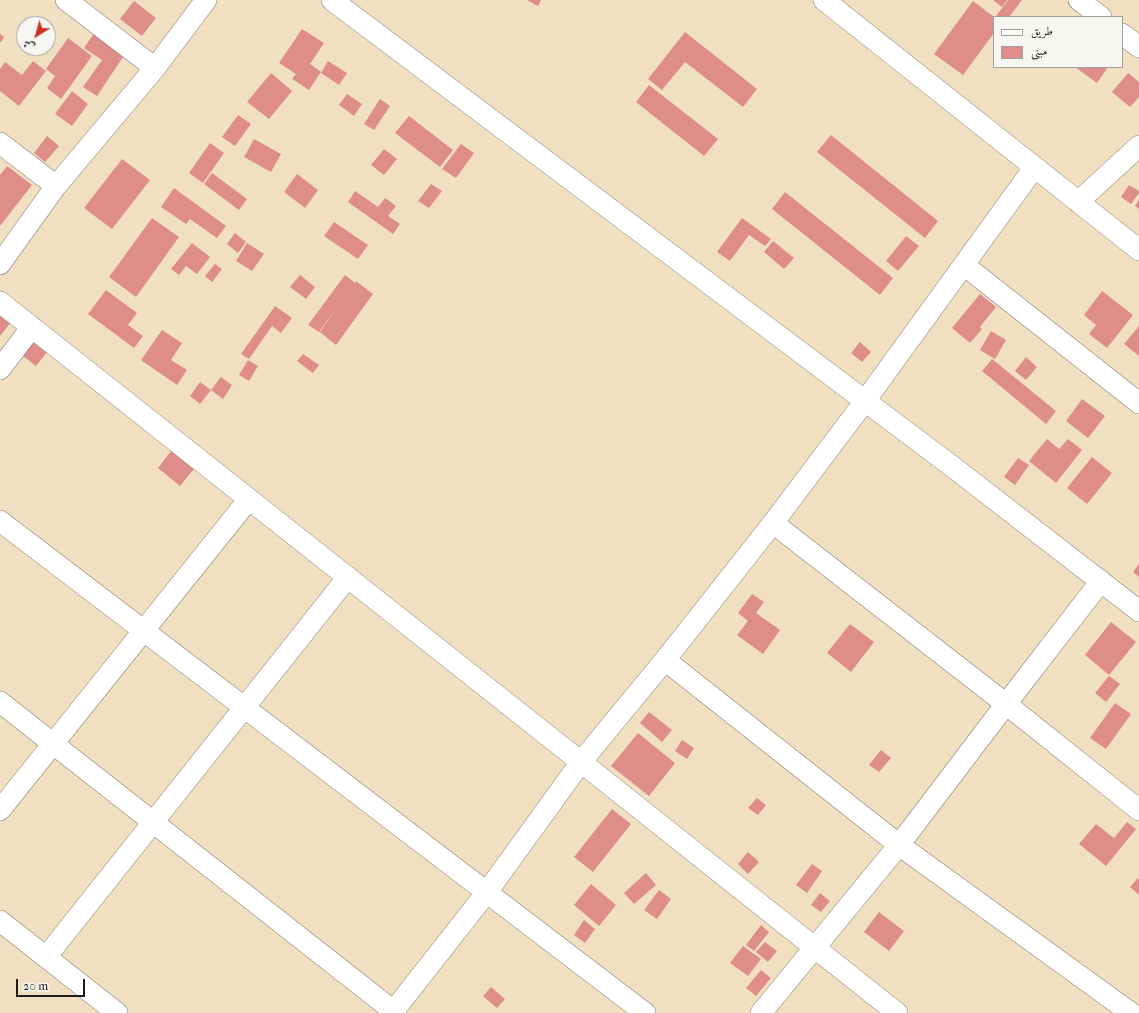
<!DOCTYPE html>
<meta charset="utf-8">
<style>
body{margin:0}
#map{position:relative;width:1139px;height:1013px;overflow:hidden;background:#f1dfc2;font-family:"IM FELL French Canon",Amiri,serif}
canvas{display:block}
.legend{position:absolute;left:993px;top:16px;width:130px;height:52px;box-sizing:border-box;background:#f6f6f2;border:1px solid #9f9f9c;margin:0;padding:5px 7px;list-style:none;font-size:12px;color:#1c1c1c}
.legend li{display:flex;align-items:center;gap:8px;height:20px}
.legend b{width:20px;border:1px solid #9f9f9c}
.north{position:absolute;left:16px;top:16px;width:40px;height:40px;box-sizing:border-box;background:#f6f6f2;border:1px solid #9f9f9c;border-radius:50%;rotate:217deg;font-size:11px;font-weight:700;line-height:16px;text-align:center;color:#1c1c1c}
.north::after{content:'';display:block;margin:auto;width:14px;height:18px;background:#c8321e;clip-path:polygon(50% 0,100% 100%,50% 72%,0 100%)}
.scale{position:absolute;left:16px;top:979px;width:69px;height:18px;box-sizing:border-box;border:2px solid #1c1c1c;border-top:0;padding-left:5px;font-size:12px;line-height:14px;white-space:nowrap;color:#1c1c1c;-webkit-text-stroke:3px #f6f6f2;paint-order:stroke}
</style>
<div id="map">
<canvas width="1139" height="1013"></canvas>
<ul class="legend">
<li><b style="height:5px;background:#fff"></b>طريق</li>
<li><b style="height:11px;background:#de8d8b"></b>مبنى</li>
</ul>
<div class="north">ش</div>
<div class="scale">20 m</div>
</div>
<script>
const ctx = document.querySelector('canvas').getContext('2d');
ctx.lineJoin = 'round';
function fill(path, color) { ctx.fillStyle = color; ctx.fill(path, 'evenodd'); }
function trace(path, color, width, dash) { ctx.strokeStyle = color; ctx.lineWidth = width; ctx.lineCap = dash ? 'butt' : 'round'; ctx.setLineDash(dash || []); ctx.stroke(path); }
fill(new Path2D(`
 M527 0H541L538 6Z
 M993 0H1007L1002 7Z
 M1008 0H1022L1009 17H997L996 16Z
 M134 1 156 18 142 36 120 19Z
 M973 1 994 17V33L963 75 934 54Z
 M99 26 127 51 97 96 83 87 102 60 84 48Z
 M302 29 324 43 310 64 321 72 309 90 292 79 296 74 279 63Z
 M685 32 757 89 743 107 685 62 662 90 648 79Z
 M0 34 4 37 0 43Z
 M68 38 92 56 61 99 47 88 55 76 46 69Z
 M33 61 46 71 19 106 0 91V69L5 62 22 75Z
 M328 61 347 73 339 85 321 73Z
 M1075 67H1108L1097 83Z
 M271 73 292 91 269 119 247 102Z
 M1128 73 1139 82V97L1130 107 1112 92Z
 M649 85 718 139 704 156 636 102Z
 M72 91 88 104 72 126 55 114Z
 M347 94 362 104 354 116 339 105Z
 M380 99 390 106 374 130 364 124Z
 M238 115 251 124 235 146 222 137Z
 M409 116 453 150 440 167 395 133Z
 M831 135 938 221 925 238 817 152Z
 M47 136 59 146 45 162 34 153Z
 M254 139 281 154 271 172 244 157Z
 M210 143 224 153 203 183 189 173Z
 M461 144 474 153 456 178 442 169Z
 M384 149 397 159 384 175 371 165Z
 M122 159 150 180 112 229 84 208Z
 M7 166 32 185 0 226V175Z
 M212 173 247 199 239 210 204 184Z
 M297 174 318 190 305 208 284 192Z
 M431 184 442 191 429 208 418 201Z
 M1129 185 1139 191V193L1131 204 1121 197Z
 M174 188 226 226 217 238 190 219 186 224 161 207Z
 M355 191 378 207 385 198 396 206 388 216 400 224 393 234 348 202Z
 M785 192 893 278 880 295 772 209Z
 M1139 200V209L1135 206Z
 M152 218 179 237 136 297 109 277Z
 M742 218 771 239 765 246 749 235 730 261 717 252Z
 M334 222 368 245 358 259 324 236Z
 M235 233 246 242 238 253 227 244Z
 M906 236 919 246 898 271 886 261Z
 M773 241 794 258 784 269 764 252Z
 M192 243 210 257 197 274 186 266 179 275 171 269Z
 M247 243 264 254 252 271 236 261Z
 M215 264 222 269 212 282 205 276Z
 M300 275 315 287 306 299 290 287Z
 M345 275 355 283 356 281 373 294 336 345 320 332 337 307 319 332 308 325Z
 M106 290 137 313 128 325 143 336 134 348 88 314Z
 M1102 291 1133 315 1107 348 1089 334 1096 325 1084 315Z
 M980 294 996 307 980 327 982 329 970 343 952 328Z
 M275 306 292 318 281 333 272 326 249 359 241 354Z
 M0 311 12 321 0 336Z
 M1139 326V356L1124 344Z
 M162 330 182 343 171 360 187 370 177 385 141 360Z
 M991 331 1006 340 995 359 980 350Z
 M34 334 51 347 36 366 19 353Z
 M860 342 871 352 862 362 851 353Z
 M303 354 319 365 313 373 297 361Z
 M1026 357 1037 367 1026 380 1015 371Z
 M992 359 1056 411 1046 424 982 371Z
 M248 360 258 366 249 381 239 375Z
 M221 377 232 385 223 399 211 390 200 404 190 396 200 382 211 390Z
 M1082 399 1105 416 1088 438 1066 421Z
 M1047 439 1059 449 1068 439 1082 450 1056 483 1029 461Z
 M175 446 198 464 180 486 158 468Z
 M1092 457 1112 473 1087 504 1067 488Z
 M1018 458 1029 465 1015 485 1004 477Z
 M1139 564V577L1133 572Z
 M752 594 764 602 756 613 780 630 763 654 737 635 748 621 738 613Z
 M1111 622 1136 642 1109 675 1085 655Z
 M850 624 874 642 851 672 827 653Z
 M1109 676 1120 684 1106 702 1095 693Z
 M1115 703 1131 714 1106 749 1090 738Z
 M649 712 672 730 662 742 640 723Z
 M638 733 675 763 649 796 611 766Z
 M682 740 694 748 687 759 675 751Z
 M881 750 891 758 879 772 869 765Z
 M757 798 766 805 758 815 748 808Z
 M612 809 631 824 593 872 574 857Z
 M1127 822 1136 829 1106 866 1079 844 1096 824 1114 838Z
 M748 852 759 862 748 874 738 864Z
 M812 864 822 871 807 893 796 885Z
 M646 873 656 885 634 904 624 893Z
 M1138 878 1139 880V895L1130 887Z
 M591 884 616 905 599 926 574 905Z
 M659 890 671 899 657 919 644 910Z
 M820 893 830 901 821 912 811 905Z
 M879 912 904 931 889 951 864 932Z
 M584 920 595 929 585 943 574 935Z
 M761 925 769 932 754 951 746 945Z
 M765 942 777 951 768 962 756 952Z
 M743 946 761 959 748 976 730 963Z
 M761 970 771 978 756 996 746 988Z
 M491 987 505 999 497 1008 483 996Z`), '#de8d8b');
const minor = new Path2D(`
 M66 0 155 68
 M332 0 953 467 1139 611
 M824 0 1139 250
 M1079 0 1101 17
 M1122 34 1139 47
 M0 143 56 186
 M1078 202 1139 146
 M0 264 56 186 155 68 206 0
 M964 265 1139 403
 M0 302 581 762 897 1013
 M0 369 32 327
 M0 521 645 1013
 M773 523 1006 704 1139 810
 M665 660 899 845 1131 1013
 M0 702 396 1013
 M0 810 249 499
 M0 921 117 1013
 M46 957 348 577
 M392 1013 487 892 581 762 665 660 773 523 865 401 1034 168
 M761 1013 899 845 1006 704 1101 581`);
trace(minor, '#867e6f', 22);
trace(minor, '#fff', 21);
</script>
